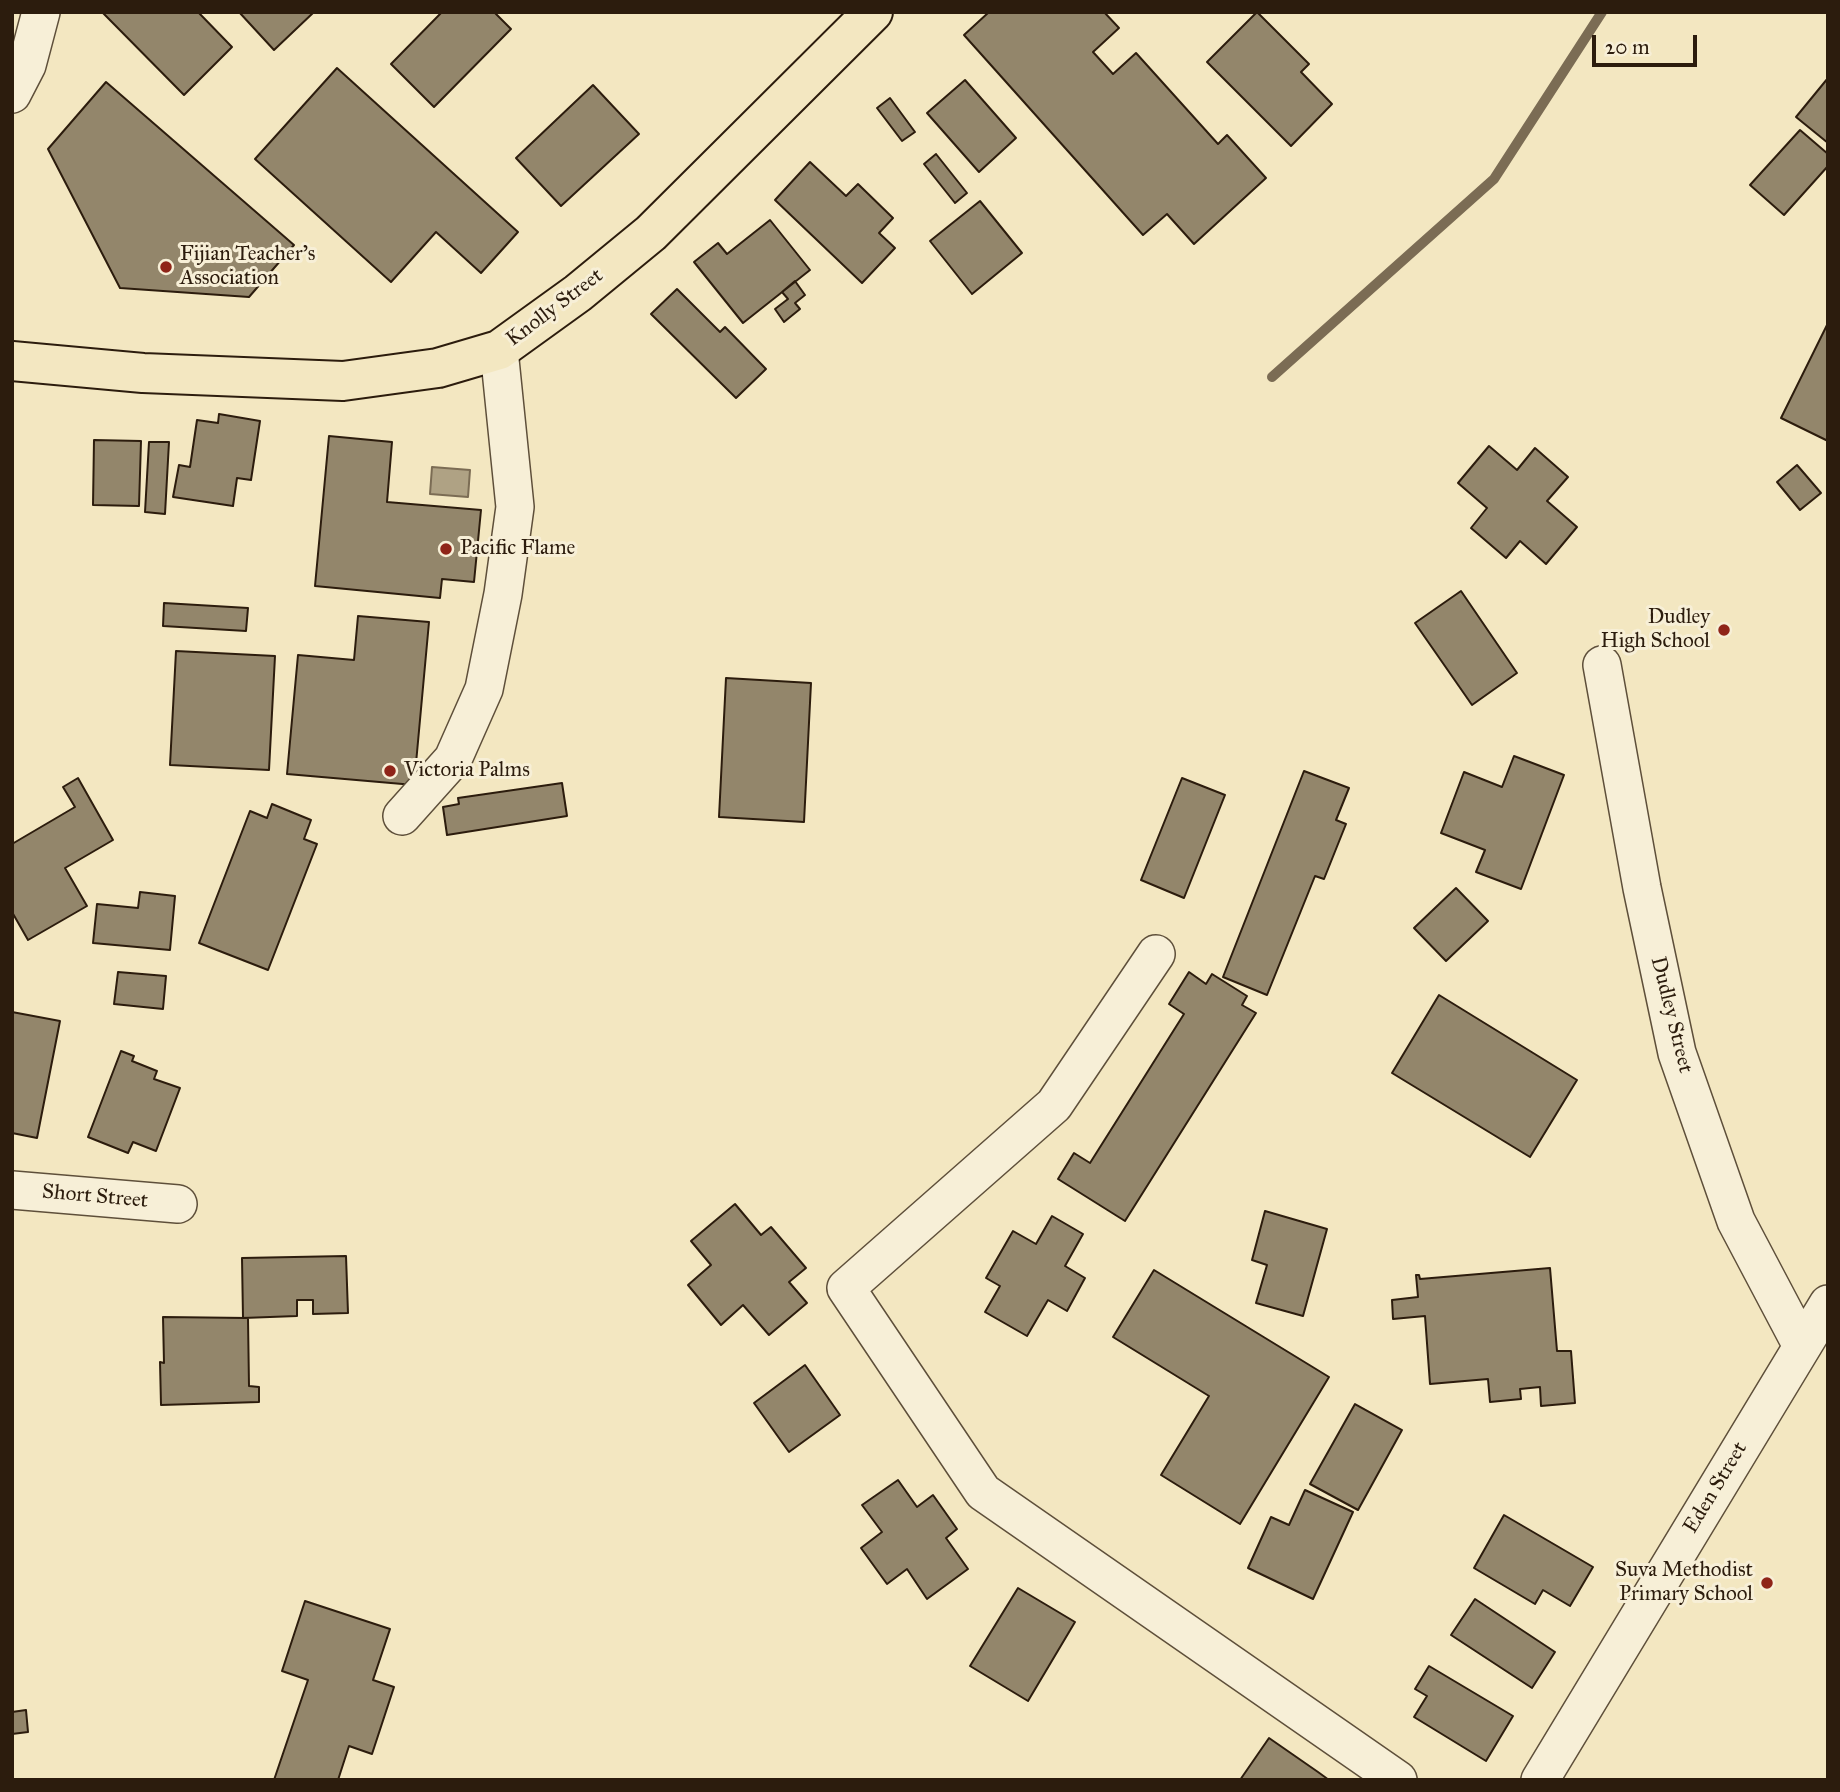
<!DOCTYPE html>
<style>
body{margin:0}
#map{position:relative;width:1840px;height:1792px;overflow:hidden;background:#f3e7c1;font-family:"IM FELL Great Primer",serif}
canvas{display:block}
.frame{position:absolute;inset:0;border:14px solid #2c1c0d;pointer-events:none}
.scale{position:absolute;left:1592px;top:35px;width:105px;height:32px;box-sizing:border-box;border:4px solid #2c1c0d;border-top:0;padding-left:9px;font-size:21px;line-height:24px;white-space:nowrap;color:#2c1c0d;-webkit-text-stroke:5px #f7efd7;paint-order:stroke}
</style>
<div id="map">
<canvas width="1840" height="1792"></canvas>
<div class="frame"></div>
<div class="scale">20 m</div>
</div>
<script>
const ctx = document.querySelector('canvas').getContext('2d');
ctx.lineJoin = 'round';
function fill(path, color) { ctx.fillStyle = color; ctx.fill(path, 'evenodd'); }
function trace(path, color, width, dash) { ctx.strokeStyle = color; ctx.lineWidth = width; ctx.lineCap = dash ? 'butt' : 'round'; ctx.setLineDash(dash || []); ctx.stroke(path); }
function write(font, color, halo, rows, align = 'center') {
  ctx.font = font + ' "IM FELL Great Primer",serif'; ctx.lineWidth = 6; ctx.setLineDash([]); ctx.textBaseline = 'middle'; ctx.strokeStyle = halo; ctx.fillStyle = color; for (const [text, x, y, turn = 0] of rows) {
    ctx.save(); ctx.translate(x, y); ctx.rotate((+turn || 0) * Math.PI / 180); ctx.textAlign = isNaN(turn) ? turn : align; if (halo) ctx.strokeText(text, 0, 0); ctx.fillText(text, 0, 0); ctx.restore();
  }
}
const water = new Path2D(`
 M432 467 470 470 468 497 430 494Z`);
fill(water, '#afa284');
trace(water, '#7b6c54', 2);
trace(new Path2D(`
 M1272 377 1494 179 1602 12`), '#7b6c54', 10);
const building = new Path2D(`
 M102 12H198L232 47 184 95Z
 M239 12H314L274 50Z
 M442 12H494L511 29 434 107 391 64Z
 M989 12H1104L1119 28 1093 52 1113 74 1136 53 1218 144 1227 135 1266 178 1194 244 1167 214 1143 235 964 35Z
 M1257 12 1309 64 1301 72 1332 104 1291 146 1207 62Z
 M337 68 518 232 481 273 436 232 391 282 255 159Z
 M1828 78V143L1796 117Z
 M965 80 1016 138 979 172 927 113Z
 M106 82 294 245 249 297 120 288 48 149Z
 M593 85 639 134 561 206 516 158Z
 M890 98 915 132 902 141 877 108Z
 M1800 130 1828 154V166L1784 215 1750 185Z
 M936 154 967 193 955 203 924 164Z
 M810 162 846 196 858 184 893 218 879 233 895 248 862 283 775 200Z
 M980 201 1022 253 972 294 930 241Z
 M770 220 810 270 743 323 694 262 718 243 727 254Z
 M795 281 805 295 795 303 800 309 784 322 775 309 788 299 782 292Z
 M677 289 720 332 725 327 766 369 736 398 651 314Z
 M1828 323V441L1781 418Z
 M219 414 260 421 251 480 237 478 233 506 173 497 179 465 190 467 197 420 218 423Z
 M329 436 392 442 387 502 481 510 474 582 442 579 440 598 315 586Z
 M94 440 141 441 139 506 93 505Z
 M149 442H169L165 514 145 512Z
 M1489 446 1517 470 1535 448 1568 477 1547 501 1577 527 1546 564 1520 541 1506 558 1471 528 1487 508 1458 483Z
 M1797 465 1821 493 1800 510 1777 482Z
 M1461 591 1517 673 1472 705 1415 623Z
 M164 603 248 608 246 631 163 626Z
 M358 616 429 622 414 785 287 774 298 655 354 660Z
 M176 651 275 656 269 770 170 765Z
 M726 678 811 683 804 822 719 817Z
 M1514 756 1564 775 1521 889 1476 872 1485 850 1441 833 1464 772 1502 787Z
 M1304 771 1349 788 1336 820 1346 824 1324 879 1315 876 1267 995 1223 977Z
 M78 778 113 840 65 868 87 906 28 940 12 912V844L75 807 63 787Z
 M1182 778 1225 795 1184 898 1141 880Z
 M562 783 567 816 447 835 443 807 459 804 458 798Z
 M272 804 311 820 304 839 317 844 268 970 199 943 250 811 267 818Z
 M1456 888 1488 921 1446 961 1414 928Z
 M140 892 175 896 170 950 93 943 97 904 138 908Z
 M118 972 166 976 163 1009 114 1004Z
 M1189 972 1206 984 1212 974 1247 996 1242 1005 1256 1013 1125 1221 1058 1179 1074 1153 1090 1163 1184 1014 1169 1004Z
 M1439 995 1577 1080 1530 1157 1392 1073Z
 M12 1012 60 1021 37 1138 12 1133Z
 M121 1051 134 1056 132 1061 157 1071 154 1079 180 1088 156 1151 133 1142 128 1153 88 1137Z
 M735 1204 761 1235 771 1227 806 1268 789 1282 807 1303 769 1335 743 1305 721 1325 688 1285 711 1265 691 1241Z
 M1265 1211 1327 1229 1303 1316 1256 1303 1267 1265 1252 1260Z
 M1052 1216 1083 1234 1065 1266 1085 1278 1067 1311 1048 1300 1027 1336 985 1312 1000 1286 986 1278 1013 1231 1036 1244Z
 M346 1256 348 1313 313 1314V1300H297V1316L243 1318 242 1258Z
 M1550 1268 1557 1351H1571L1575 1403 1541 1406 1540 1387 1520 1389 1521 1399 1490 1402 1488 1379 1430 1384 1425 1316 1393 1319 1392 1300 1418 1297 1416 1275H1419L1420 1279Z
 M1154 1270 1329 1377 1240 1524 1161 1475 1209 1396 1113 1337Z
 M163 1317 248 1318 249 1386 259 1387V1402L161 1405 160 1362 164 1363Z
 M805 1365 840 1415 789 1452 754 1403Z
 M1355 1404 1402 1430 1358 1510 1310 1484Z
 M898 1480 917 1507 933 1495 957 1529 946 1538 968 1569 927 1599 907 1569 887 1584 861 1548 882 1532 862 1505Z
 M1305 1490 1353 1512 1313 1599 1248 1568 1271 1517 1289 1525Z
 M1504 1515 1593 1567 1570 1606 1543 1590 1535 1604 1474 1568Z
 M1018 1588 1075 1622 1028 1701 970 1666Z
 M1475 1599 1555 1652 1532 1688 1451 1635Z
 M305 1601 390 1629 373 1680 394 1687 372 1754 349 1746 338 1780H274L308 1680 282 1671Z
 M1429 1666 1513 1716 1486 1761 1414 1717 1427 1696 1415 1689Z
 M26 1710 28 1732 12 1734V1712Z
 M1269 1738 1318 1772 1329 1780H1240Z`);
fill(building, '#93866b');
trace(building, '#2c1c0d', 2);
const minor = new Path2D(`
 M12 94 27 65 41 12
 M1602 665 1642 888 1677 1053 1736 1221 1802 1346
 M402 816 453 759 484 689 503 594 515 507 499 350
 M1156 954 1054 1105 846 1288 983 1492 1398 1780
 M12 1190 178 1204
 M1540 1780 1828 1304`);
const major = new Path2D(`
 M12 361 143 373 343 381 438 368 499 350 578 293 651 233 873 12`);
trace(minor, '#5e4f3a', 40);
trace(major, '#2c1c0d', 42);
trace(minor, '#f7efd7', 37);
trace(major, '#f3e7c1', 38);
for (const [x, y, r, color] of [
 [166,267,7,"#8f2418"],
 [446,549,7,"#8f2418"],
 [1724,630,7,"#8f2418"],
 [390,771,7,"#8f2418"],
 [1767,1583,7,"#8f2418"]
]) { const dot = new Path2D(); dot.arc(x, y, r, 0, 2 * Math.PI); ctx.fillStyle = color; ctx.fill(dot); trace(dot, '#f7efd7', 2.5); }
write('21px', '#2c1c0d', '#f7efd7', [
 ["Fijian Teacher's",180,255],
 ["Association",180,279],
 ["Pacific Flame",460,549],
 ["Dudley",1710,618,"right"],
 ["High School",1710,642,"right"],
 ["Victoria Palms",404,771],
 ["Suva Methodist",1753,1571,"right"],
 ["Primary School",1753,1595,"right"]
], 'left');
write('21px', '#2c1c0d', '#f7efd7', [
 ["Knolly Street",555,308,-37],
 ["Dudley Street",1671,1015,76],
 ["Short Street",95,1197,5],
 ["Eden Street",1716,1488,-59]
]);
</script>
